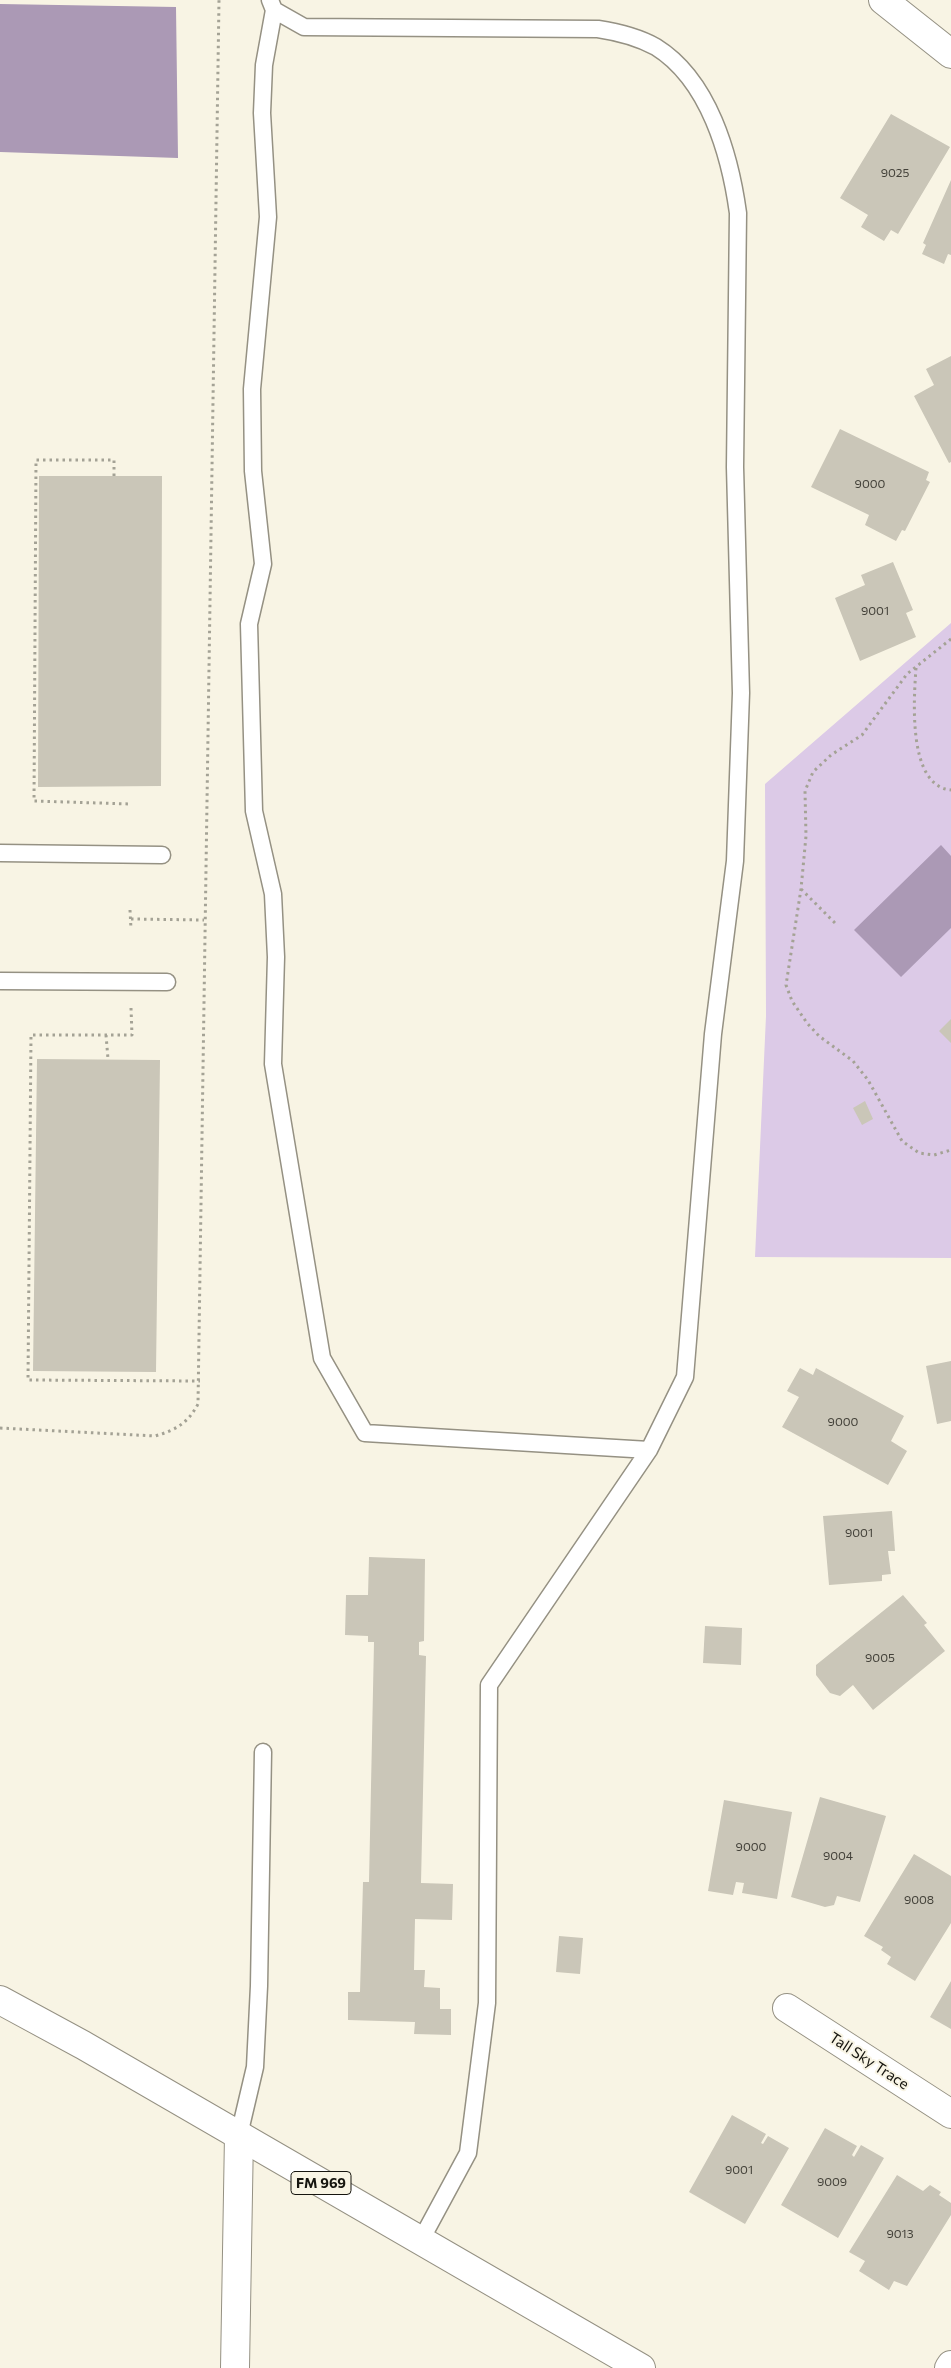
<!DOCTYPE html>
<style>
body{margin:0}
canvas{display:block;background:#f8f4e4}
</style>
<canvas width="951" height="2368"></canvas>
<script>
const ctx = document.querySelector('canvas').getContext('2d');
ctx.lineJoin = 'round';
function fill(path, color) { ctx.fillStyle = color; ctx.fill(path, 'evenodd'); }
function trace(path, color, width, dash) { ctx.strokeStyle = color; ctx.lineWidth = width; ctx.lineCap = dash ? 'butt' : 'round'; ctx.setLineDash(dash || []); ctx.stroke(path); }
function write(font, color, halo, rows, align = 'center') {
  ctx.font = font + ' Commissioner,sans-serif'; ctx.lineWidth = 4; ctx.setLineDash([]); ctx.textBaseline = 'middle'; ctx.strokeStyle = halo; ctx.fillStyle = color; for (const [text, x, y, turn = 0] of rows) {
    ctx.save(); ctx.translate(x, y); ctx.rotate((+turn || 0) * Math.PI / 180); ctx.textAlign = isNaN(turn) ? turn : align; if (halo) ctx.strokeText(text, 0, 0); ctx.fillText(text, 0, 0); ctx.restore();
  }
}
fill(new Path2D(`
 M951 623V1258L755 1257 766 1016 765 784Z`), '#dccae7');
fill(new Path2D(`
 M0 4 176 7 178 158 0 152Z
 M941 845 951 856V928L901 977 854 930Z`), '#ab99b5');
fill(new Path2D(`
 M891 114 950 147 898 234 891 230 884 241 861 227 868 215 840 198Z
 M951 180V255L948 254 944 264 922 254 926 245 923 243Z
 M951 356V462L949 463 914 396 934 385 926 369Z
 M840 429 929 472 926 480 930 482 905 531 902 530 896 541 865 525 869 515 811 487Z
 M39 476H162L161 786 38 787Z
 M893 562 913 610 906 613 916 637 860 661 835 598 865 585 861 575Z
 M951 1019V1043L939 1031Z
 M37 1059 160 1060 156 1372 33 1371Z
 M865 1101 873 1119 862 1125 853 1108Z
 M951 1361V1421L937 1424 926 1366Z
 M800 1368 813 1375 816 1368 904 1416 891 1441 907 1451 888 1485 782 1427 799 1397 787 1391Z
 M892 1511 895 1551H888L891 1574 882 1575V1581L829 1585 823 1516Z
 M369 1557 425 1559 424 1641 419 1642V1655L426 1656 421 1883 453 1884 452 1920 415 1919 414 1970H425L424 1987 440 1988V2009H451V2035L414 2034 415 2022 348 2020V1992H360L363 1882H369L374 1642H368V1636L345 1635 346 1595H368Z
 M903 1595 927 1623 924 1625 945 1651 873 1710 853 1685 840 1696 830 1693 816 1675V1665Z
 M705 1626 742 1628 741 1665 703 1663Z
 M820 1797 886 1816 860 1902 837 1896 834 1905 825 1907 791 1897Z
 M724 1800 792 1812 777 1899 742 1893 744 1883 736 1882 733 1895 708 1891Z
 M914 1854 951 1876V1923L915 1981 887 1964 891 1957 881 1950 883 1947 864 1936Z
 M559 1936 583 1938 580 1974 556 1972Z
 M951 1981V2029L930 2017Z
 M732 2115 766 2134 761 2143 763 2144 768 2136 789 2148 745 2224 689 2192Z
 M825 2128 857 2146 852 2155 854 2157 861 2145 884 2158 838 2238 781 2205Z
 M897 2175 923 2191 930 2185 941 2192 939 2195 951 2203V2215L907 2286 894 2281 889 2290 859 2271 865 2261 849 2252Z`), '#cac6b8');
const lane = new Path2D(`
 M270 0 274 10 304 27 598 29C618 32 638 37 656 47 709 80 730 155 738 213L735 467 741 693 735 861 713 1034 685 1377 649 1450 489 1685 487 2003 468 2153 421 2240
 M274 10 264 65 262 113 268 217 252 389 253 471 263 564 249 624 254 811 273 894 276 957 273 1064 322 1358 365 1433 649 1450
 M0 853 162 855
 M0 981 167 982
 M239 2135 255 2067 259 1986 263 1752`);
const street = new Path2D(`
 M883 0 951 54
 M787 2008 951 2114
 M235 2368 239 2135
 M949 2368 951 2365`);
const primary = new Path2D(`
 M0 2000 83 2045 641 2368`);
trace(lane, '#959183', 19);
trace(street, '#959183', 30);
trace(primary, '#959183', 30);
trace(new Path2D(`
 M114 476V460H36L34 801 130 804
 M951 639 907 674 862 735 831 755 813 772 805 791 806 836 801 889 786 985 792 1001 807 1023 819 1036 853 1061 868 1080 902 1141 919 1153 934 1155 951 1150
 M916 668C914 698 907 786 951 790
 M801 889 837 925
 M130 910 131 929
 M131 919 204 920
 M131 1008 132 1035H31L28 1380 200 1381
 M106 1035 108 1059
 M0 1428 155 1436C176 1430 188 1423 198 1404L219 0`), '#a4a295', 3, [2.5, 4]);
trace(lane, '#fff', 16);
trace(street, '#fff', 28);
trace(primary, '#fff', 28);
write('12px', '#434139', null, [
 ["9025",895,173],
 ["9000",870,484],
 ["9001",875,611],
 ["9000",843,1422],
 ["9001",859,1533],
 ["9005",880,1658],
 ["9000",751,1847],
 ["9004",838,1856],
 ["9008",919,1900],
 ["9001",739,2170],
 ["9009",832,2182],
 ["9013",900,2234]
]);
for (const [x, y, w] of [
 [321,2183,60]
]) { const box = new Path2D(); box.roundRect(x - w / 2, y - 11.5, w, 23, 4); ctx.fillStyle = '#f8f4e4'; ctx.fill(box); trace(box, '#16150f', 1); }
write('bold 14px', '#16150f', null, [
 ["FM 969",321,2183]
]);
write('15px', '#16150f', '#f8f4e4', [
 ["Tall Sky Trace",869,2061,33]
]);
</script>
